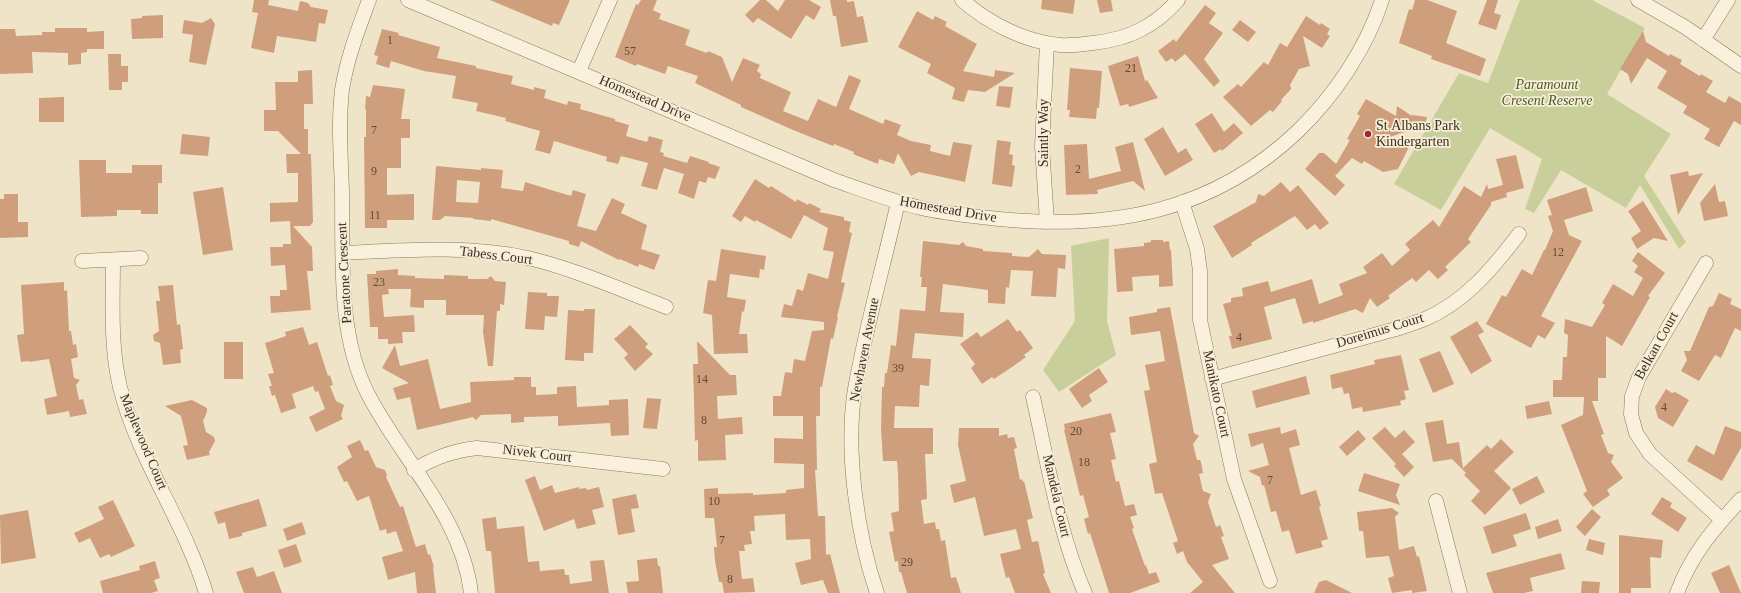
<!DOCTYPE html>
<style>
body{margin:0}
canvas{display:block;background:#f0e4c8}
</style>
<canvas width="1741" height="593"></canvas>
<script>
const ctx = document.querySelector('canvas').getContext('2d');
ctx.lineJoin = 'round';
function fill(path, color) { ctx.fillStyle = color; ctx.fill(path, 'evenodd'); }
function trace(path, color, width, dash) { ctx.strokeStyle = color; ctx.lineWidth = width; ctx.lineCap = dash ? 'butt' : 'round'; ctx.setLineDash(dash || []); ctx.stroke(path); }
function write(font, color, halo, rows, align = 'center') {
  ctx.font = font + ' "Times New Roman",serif'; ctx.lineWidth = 3.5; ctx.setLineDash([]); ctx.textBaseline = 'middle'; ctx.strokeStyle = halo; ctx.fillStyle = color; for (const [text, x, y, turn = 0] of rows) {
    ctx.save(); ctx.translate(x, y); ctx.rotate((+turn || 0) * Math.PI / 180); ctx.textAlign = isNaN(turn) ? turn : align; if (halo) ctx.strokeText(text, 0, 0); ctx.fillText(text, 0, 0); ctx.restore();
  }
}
fill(new Path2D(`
 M1520 0H1592L1645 28 1607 94 1671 134 1644 176 1686 242 1679 249 1640 185 1626 208 1561 170 1534 213 1525 209 1542 159 1490 128 1441 210 1394 184 1459 73 1488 83Z
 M1109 238 1107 321 1116 355 1059 392 1043 370 1075 321 1071 246Z`), '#c9cf9b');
fill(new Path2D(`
 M254 0H269L268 5 298 11 300 1 308 3 311 7 328 10 325 24 319 23 316 42 277 36 274 53 251 48 258 13 252 12Z
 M490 0H570L559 25 553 23 552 26Z
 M641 0H657L653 10 661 14 659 19 690 30 685 45 707 53 708 51 722 57 732 82 743 58 760 65 757 71 761 74 760 78 791 92 783 111 808 121 818 99 836 107 849 75 861 80 849 109 883 124 885 119 901 125 897 135 911 141 931 145 930 151 950 156 953 142 972 145 965 182 919 172 911 176 898 153 894 164 879 159 878 164 853 154 854 152 834 144 833 146 793 130 741 107V105L695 83 698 76 668 66 665 74 637 64 636 66 615 57 636 4 638 5Z
 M760 0H766L778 11 785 0H809L821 7 814 20 806 15 791 39 758 18 753 23 745 15Z
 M830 0H847V2L854 1 857 17 863 16 868 42 841 47 836 16H833Z
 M1042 0H1075L1073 14 1041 9Z
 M1097 0H1111L1113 11 1100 13Z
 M1415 0H1427L1457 11 1446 43 1486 59 1480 76 1431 59 1432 56 1399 43 1409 9 1412 10Z
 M1487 0H1498L1494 13 1501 15 1496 30 1478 24Z
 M1205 5 1216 13 1209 23 1223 33 1204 59 1220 81 1214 87 1185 54 1175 62 1172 58 1166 62 1158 51 1174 39 1176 42Z
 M917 11 933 20 935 16 947 22 945 26 977 44 963 71 994 77 995 70 1015 73 985 92 968 90 964 102 952 99 955 88 927 73 931 64 898 47Z
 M163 15V38L132 39 131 19 142 18V16Z
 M1306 16 1320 25 1321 23 1330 29 1327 34 1330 36 1322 48 1303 36 1310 66 1299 69 1290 85 1291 89 1281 100 1282 101 1273 112 1270 110 1251 126 1223 97 1238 84 1241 87 1264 62 1268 65 1280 43 1287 47Z
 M211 18 215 24 206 65 189 62 193 35 182 33 184 20 202 23Z
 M1240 20 1256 32 1248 42 1232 30Z
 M55 28H87V32L104 31V49H87V52L81 53V64L68 65V53L32 52 33 73 0 74V29H15L16 36 42 35V32H55Z
 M382 29 399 33 398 35 440 47 437 58 476 66V68L513 76 511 84 534 90V87L546 90 544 98 567 105 568 101 581 104 580 109 615 119V121L629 125 626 136 647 142 649 136 663 140 660 152 664 153 663 156 687 163 690 156 709 162 708 163 720 167 715 179 708 177 706 183 699 181 694 199 678 193 684 174 664 168 657 190 641 186 648 163 621 156 618 164 606 161 607 157 554 141 550 154 535 150 540 131 505 121 506 118 476 111 478 103 452 98 456 76 424 71 391 61 389 68 376 64 378 56 374 55Z
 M1643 31 1646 42 1669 56 1670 54 1682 60 1680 64 1700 76 1701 74 1713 81 1706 92 1725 103 1729 96 1741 103V125L1734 121 1719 147 1704 139 1710 129 1683 113 1687 106 1657 88 1667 71 1647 58 1631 84 1628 74 1620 69Z
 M108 54H121V66H128V82H122V90H109Z
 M1138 56 1145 81 1147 80 1158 98 1129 107 1128 104 1120 106 1108 66Z
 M1070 68 1102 71 1099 108H1097L1096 119 1069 117 1070 110H1067Z
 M312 70 313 104H304V129H308V154H311L313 222 310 226H293L312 247 313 271H307L311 310 271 313 270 296H280V290H287L285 265 271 266 270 247H283V244H291L290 221 270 222V203L298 202V173H287L286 154H301L278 131H264V110H276L275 82H298V71Z
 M373 85 405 89 401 119H410V138H401V168H387V195L414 194V220H387V228H365L364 137H366V109H365L366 96 370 97Z
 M999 86 1013 87 1010 108 996 106Z
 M64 97V122H39V98Z
 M1366 99 1396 116 1397 106 1412 116V115L1427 117 1425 125 1384 139 1409 147 1398 169 1383 172 1364 161 1362 164 1352 158 1335 176 1345 185 1335 196 1305 169 1319 153H1324L1336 164 1350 140 1347 139 1360 116 1357 114Z
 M1212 113 1224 132 1234 123 1243 133 1222 151 1221 149 1214 153 1195 124Z
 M1163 127 1178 153 1186 148 1193 160 1165 176 1144 139Z
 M182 134 210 137 208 156 180 154Z
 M997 140 1011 142 1009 154 1013 155 1012 165 1015 166 1012 187 992 184Z
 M1133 142 1145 191 1133 181 1097 190 1098 194 1066 195 1064 145 1087 144 1089 179 1121 171 1115 147Z
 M1516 155 1524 188 1506 193 1507 197 1491 202V205L1468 239 1471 242 1445 267 1448 270 1438 279 1429 270 1416 282 1412 278 1388 296 1390 298 1377 307 1370 298 1363 313 1355 309 1313 323V321L1303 324 1295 298 1264 307 1272 339 1232 349 1229 336H1232L1223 304 1231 302V298L1243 296 1242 288 1268 281 1271 292 1312 279 1319 304 1343 295 1339 284 1367 273 1363 267 1382 253 1392 266 1410 250 1405 244 1433 220 1439 227 1464 186 1481 197 1487 184 1488 189 1503 185 1496 159Z
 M79 160H106V173H132V165H162V183H158V214H141V210H117V216L81 217Z
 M436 166 481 170V168L503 170 501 188 523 191 525 182 571 196 573 190 586 194 577 226 596 231 612 198 625 204 621 213 647 225 641 249 660 255 654 270 639 264 638 267 620 259 619 260 581 241 579 247 569 244V241L491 219V221L473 219V218L445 216 440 220H432ZM457 180 480 182 478 203 456 202Z
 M1688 171 1689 176 1703 173 1678 215 1670 175Z
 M755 179 769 188 771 186 796 202 797 199 808 205 809 203 821 209 819 212 844 217V220L851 222 849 232 852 233 841 282 845 283 837 317H838L833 339 831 338 822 387H820V416H816L817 470H815L818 516H825L826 555 830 554 840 593H828L823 580 801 585 795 563 811 559 810 539 786 540 785 514 754 516 755 531H750L752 544 744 545 745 551H739L742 579 753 578 755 592 724 593 722 582H719L715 561 714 547H717L714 518H705L704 489 718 488V494L753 493V495L786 493V490L804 488V464L774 463V438L803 439V416H773V396H781L785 372 792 373 794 359 805 361 812 331 824 330V322L781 317 784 304 792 306 797 289 803 291 808 273 828 279 834 252 823 250 828 228 804 215 791 239 756 220 755 222 745 216 741 222 732 216Z
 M1281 182 1290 192 1298 185 1329 223 1320 230 1315 224 1307 230 1295 216 1251 243 1252 245 1232 258 1213 226 1256 202 1258 194 1264 196Z
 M1715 184 1719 202 1725 201 1728 216 1704 221 1700 203Z
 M223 187 233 250 203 255 193 192Z
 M1586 187 1593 211 1564 220 1569 235 1582 241 1541 316 1555 323 1545 339 1538 335 1531 348 1486 324 1502 295 1506 297 1522 269 1532 275 1544 250H1545L1553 231 1548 216 1552 215 1547 200Z
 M4 194H18V222H28V237L0 238V199H4Z
 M1643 201 1668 241 1654 238 1637 249 1631 238 1641 231 1628 211Z
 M1151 240H1163V242L1169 241 1170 250H1171L1173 286 1159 287V275L1132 277 1133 291 1117 292 1114 249 1144 246V243L1151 242Z
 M923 241 959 245 963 242 966 246 983 249V251L1012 253V256L1029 257 1038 249 1042 254 1066 255 1065 269 1058 268 1056 297 1031 296 1033 271 1011 270 1009 288 1006 287 1005 304 988 303V290L943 284 940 312 964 313 963 337 915 333 912 358 931 359 929 386 920 385 919 407 895 406 894 428H933V454H925L927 499 921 500 924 524 935 522 936 529H939L941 541 945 540 951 578 956 577 961 593H907L901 572H899L898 561 895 562 889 532 894 531 891 513 899 511 898 474 897 461H883L881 429 882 387H884L885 373H887L891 345 896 346 900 309 925 311 927 287H921L922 277H920Z
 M721 249 766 256 764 270 760 269 759 278 730 274 727 297 746 300 744 312 742 311 739 334H747L748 353 714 354 712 315 703 313 708 280 716 281Z
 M1638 252 1665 273 1648 296 1650 297 1622 346 1606 336V378H1598V401H1592L1604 434 1601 435 1608 453 1614 455 1611 462 1623 478 1607 490 1610 495 1593 507 1583 494 1587 491 1561 425 1583 415 1584 397H1553V380H1562L1563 357H1567L1568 335 1564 333 1565 319 1592 327 1605 305 1602 303 1613 284 1633 296 1643 278 1634 272 1638 266 1632 261Z
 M398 269V275L415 276V278L444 279V275L468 276V279H487L491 276 495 281 506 282 504 305 500 304V311H497L493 366H488L483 332 484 315H446V300H424V308L410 307 411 289H388L389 294 382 295 384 317 414 315 415 332H402L403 343 388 344V339H378V327H370L367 274H376V271Z
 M64 282V291L67 290 69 331H71L73 345 76 344 78 357 71 359 74 378 80 380 76 385 79 400 83 399 87 414 70 417 69 411 47 415 44 399 57 396 49 359 29 362V361L21 362 17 335 24 334 21 285Z
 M173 285 177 325 180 324 183 349 180 350 181 363 163 365 160 343 154 341 153 335 159 331 156 301H160L158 286Z
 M528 292 547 293V296H559L557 317 545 316 544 330 525 329Z
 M1719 293 1732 299 1730 304 1741 309V331L1735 328 1721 358 1715 355 1699 381 1681 371 1687 360 1684 351H1690L1709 307 1713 306Z
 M1170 307 1194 433 1199 436 1193 444 1197 460H1200L1201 462 1203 473 1199 474 1203 491 1211 494 1208 502 1216 527 1220 525 1224 536 1221 537 1229 559 1212 565 1235 593H1190L1203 582 1187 562 1183 551 1177 554 1173 543 1178 541 1162 493 1155 494 1149 464 1157 462 1144 391 1150 390 1145 365 1165 361 1160 331 1131 335 1129 317 1157 312V309Z
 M584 309H595L593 353H584V361L565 360 568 310 584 311Z
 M1008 319 1017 332 1020 330 1033 348 1024 355 1026 357 1012 367 994 379 992 377 982 384 971 368 975 364 960 344 977 332 981 337Z
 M1477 321 1484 332 1478 335 1492 361 1471 374 1450 337Z
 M630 325 648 344 645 347 653 354 635 371 624 358 628 354 614 339Z
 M303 327 309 345 317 342 328 376 330 375 333 385 330 386 336 401 344 405 341 416 343 419 316 432 309 417 325 409 318 391 315 392 313 386 292 394 296 408 281 413 275 395 272 396 269 386H272L268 374 274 373 265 343 286 336 285 332Z
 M697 341 730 375H736L737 395 717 396 718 419 742 417 743 434 725 435 726 460 698 461V440L695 441 693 364H698Z
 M224 342H243V379H224Z
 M395 345 400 366 428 359 440 409 471 402 470 382 514 380V377H531V387H536V395L557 394V387L576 386 577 407 609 405V400L628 399 629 435 611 436 610 423 558 426V416L524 417V422L511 423V414L481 415 476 420 473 417 417 430 410 397 397 400 393 388 409 383 382 368Z
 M1440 351 1454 384 1433 393 1419 359Z
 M1401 355 1409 390 1404 391 1406 399 1400 401 1401 405 1363 412 1362 407 1352 409 1349 393 1344 394 1342 387 1332 389 1330 375 1375 364 1374 360Z
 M1099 368 1108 382 1089 395 1092 401 1082 408 1069 389Z
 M1306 376 1310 394 1256 408 1252 391Z
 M1666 389 1672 393 1675 392 1689 400 1673 427 1658 418 1655 407Z
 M647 398 661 399 657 429 643 428Z
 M192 400 207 408V412L203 421 206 432 214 437 215 441 209 452 210 455 187 460 183 446 188 445 181 416 165 406Z
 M1549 401 1552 414 1527 419 1525 406Z
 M1111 413 1116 432 1110 433 1116 459 1111 460 1116 482 1119 481 1125 506 1134 504 1137 515 1130 517 1134 528 1132 529 1145 566 1146 565 1149 574 1156 572 1160 582 1130 593H1109L1090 533 1088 534 1084 519 1089 517 1083 495 1080 496 1064 430H1065L1064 424Z
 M1443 420 1447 444 1459 442 1463 468 1487 445 1491 449 1501 439 1514 452 1494 471 1511 488 1485 515 1471 501 1480 491 1464 475 1466 473 1452 459 1433 462 1425 423Z
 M1725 426 1741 432V448L1722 481 1687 461 1696 445 1714 455Z
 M1280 427 1281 434 1296 429 1300 445 1289 448 1301 495 1316 490 1321 506 1319 507 1328 539 1321 541 1323 547 1296 554 1289 530 1282 532 1276 511 1271 512 1264 485 1262 486 1260 477 1248 471 1269 465 1263 443 1251 447 1248 434Z
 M1385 427 1395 438 1404 430 1415 442 1402 454 1414 467 1404 477 1394 466 1396 464 1372 438Z
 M959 428H999V436L1007 434 1008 438 1014 437 1017 448 1014 449 1020 480 1022 479 1023 482 1024 481 1033 518 1027 520 1032 542 1038 541 1045 573 1043 574 1051 593H1015L1009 577 1006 578 1000 554 1021 549 1016 529 984 536 975 497 954 503 950 485 966 481 958 445Z
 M1358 430 1366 439 1347 456 1339 447Z
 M360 440 365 451 368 450 376 467 385 470 387 475 386 477 400 507 403 506 416 547 425 544 428 555 430 554 434 567H433L436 593H417L415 572 388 580 382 557 403 551 396 531 387 534 386 529 380 531 369 496 357 501 347 481 344 482 337 467 352 457 347 446Z
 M1364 473 1400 484 1396 495 1400 505 1358 491Z
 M535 476 540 490 552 485 555 493 579 487V489L586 488 587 490 599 487 604 507 592 510 596 524 577 529 574 519 544 531 525 480Z
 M1537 476 1545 492 1520 505 1512 489Z
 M636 494 639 508 631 509 635 532 618 535 612 499Z
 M1662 497 1672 503 1670 507 1687 518 1678 532 1651 514Z
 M259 499 267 526 242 533V536L229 539 225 522 218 524 214 512Z
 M113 500 135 546 111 557 109 554 100 558 90 538 79 543 74 533 104 519 98 507Z
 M1392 508 1399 513 1395 517 1399 550 1414 546 1417 557 1419 556 1427 591 1412 593V590L1392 593 1388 578 1394 576 1389 556 1366 558 1363 531H1359L1357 512Z
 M1592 509 1601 517 1585 536 1576 527Z
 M28 510 36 558 1 564 0 515Z
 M1526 513 1531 529 1513 535 1517 546 1492 554 1483 527Z
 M496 517 497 529 524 526 528 562 539 561 540 571 564 569 565 575H569L570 584 592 581 590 561 604 560 609 593H495L491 551H486L482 519Z
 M1558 519 1562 531 1538 539 1535 527Z
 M302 522 306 534 287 541 283 529Z
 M1619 535 1663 540 1661 558 1650 557 1651 588H1631V593H1619Z
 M1589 539 1605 543 1603 555 1586 550Z
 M296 544 302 562 284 568 278 550Z
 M1561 553 1565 569 1530 578 1533 591 1524 593H1493L1486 573Z
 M657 558 658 566H660L663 593H628L626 582 639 581 637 560Z
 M155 561 160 578 154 580 158 591 151 593H103L100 581 140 570 139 566Z
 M1729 565 1741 593H1720L1711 573Z
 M253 567 257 577 274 571 282 593H244L236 572Z
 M1326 580 1352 593H1314L1319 582Z
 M1582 581 1600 582 1599 593H1581Z`), '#cf9f7d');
const minor = new Path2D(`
 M369 0C358 30 347 58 342 90 338 124 341 158 342 191 343 257 337 336 369 396 403 461 462 517 471 593
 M408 0 834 180C863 190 891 201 921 208 947 214 973 216 999 219 1113 230 1213 212 1298 131 1335 95 1366 49 1382 0
 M962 0C988 23 1025 42 1060 45 1071 46 1083 44 1093 43 1129 39 1154 27 1178 0
 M1638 0 1685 27 1741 66
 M1703 40 1728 0
 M1047 43 1042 146 1047 222
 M579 71 610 0
 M1182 202 1197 249 1200 271V320L1234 479 1270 581
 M343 253C404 250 468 245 528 258 575 269 621 290 666 307
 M113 260C113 301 110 346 120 387 137 458 185 522 206 593
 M82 261 141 258
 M1706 263 1639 377 1632 396 1631 414 1636 433 1650 454 1722 520
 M1212 379 1396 329C1406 326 1415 323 1425 319 1465 302 1493 268 1519 234
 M1033 397C1048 463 1058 531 1085 593
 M414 470C435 457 453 451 477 448L663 469
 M1436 501 1460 593
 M877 593C857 535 845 450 855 389 866 326 884 264 898 202
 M1677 593C1692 553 1713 530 1741 499`);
trace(minor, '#8d765c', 15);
trace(minor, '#faf1dc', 14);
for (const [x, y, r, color] of [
 [1368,134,4,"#9e2a2b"]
]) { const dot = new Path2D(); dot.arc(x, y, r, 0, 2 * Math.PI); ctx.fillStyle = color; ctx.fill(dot); trace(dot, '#f7eed8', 1.5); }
write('12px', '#624a37', null, [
 ["1",390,41],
 ["57",630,52],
 ["21",1131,69],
 ["7",374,131],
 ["2",1078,170],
 ["9",374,172],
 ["11",375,216],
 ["12",1558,253],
 ["23",379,283],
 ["4",1239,338],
 ["39",898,369],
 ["14",702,380],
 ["4",1664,408],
 ["8",704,421],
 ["20",1076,432],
 ["18",1084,463],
 ["7",1270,481],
 ["10",714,502],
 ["7",722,541],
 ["29",907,563],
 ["8",730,580]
]);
write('italic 14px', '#4d5a26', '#f7eed8', [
 ["Paramount",1547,85],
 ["Cresent Reserve",1547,101]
]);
write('14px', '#3d2e20', '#f7eed8', [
 ["Homestead Drive",645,99,23],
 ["Saintly Way",1044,133,-90],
 ["Homestead Drive",948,210,10],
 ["Tabess Court",496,256,7],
 ["Paratone Crescent",345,273,-93],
 ["Doreimus Court",1380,331,-17],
 ["Belkan Court",1657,346,-61],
 ["Newhaven Avenue",865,350,-79],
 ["Manikato Court",1216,394,78],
 ["Maplewood Court",143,442,67],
 ["Nivek Court",537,454,7],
 ["Mandela Court",1056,496,77]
]);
write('14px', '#3d2e20', '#f7eed8', [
 ["St Albans Park",1376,126],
 ["Kindergarten",1376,142]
], 'left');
</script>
